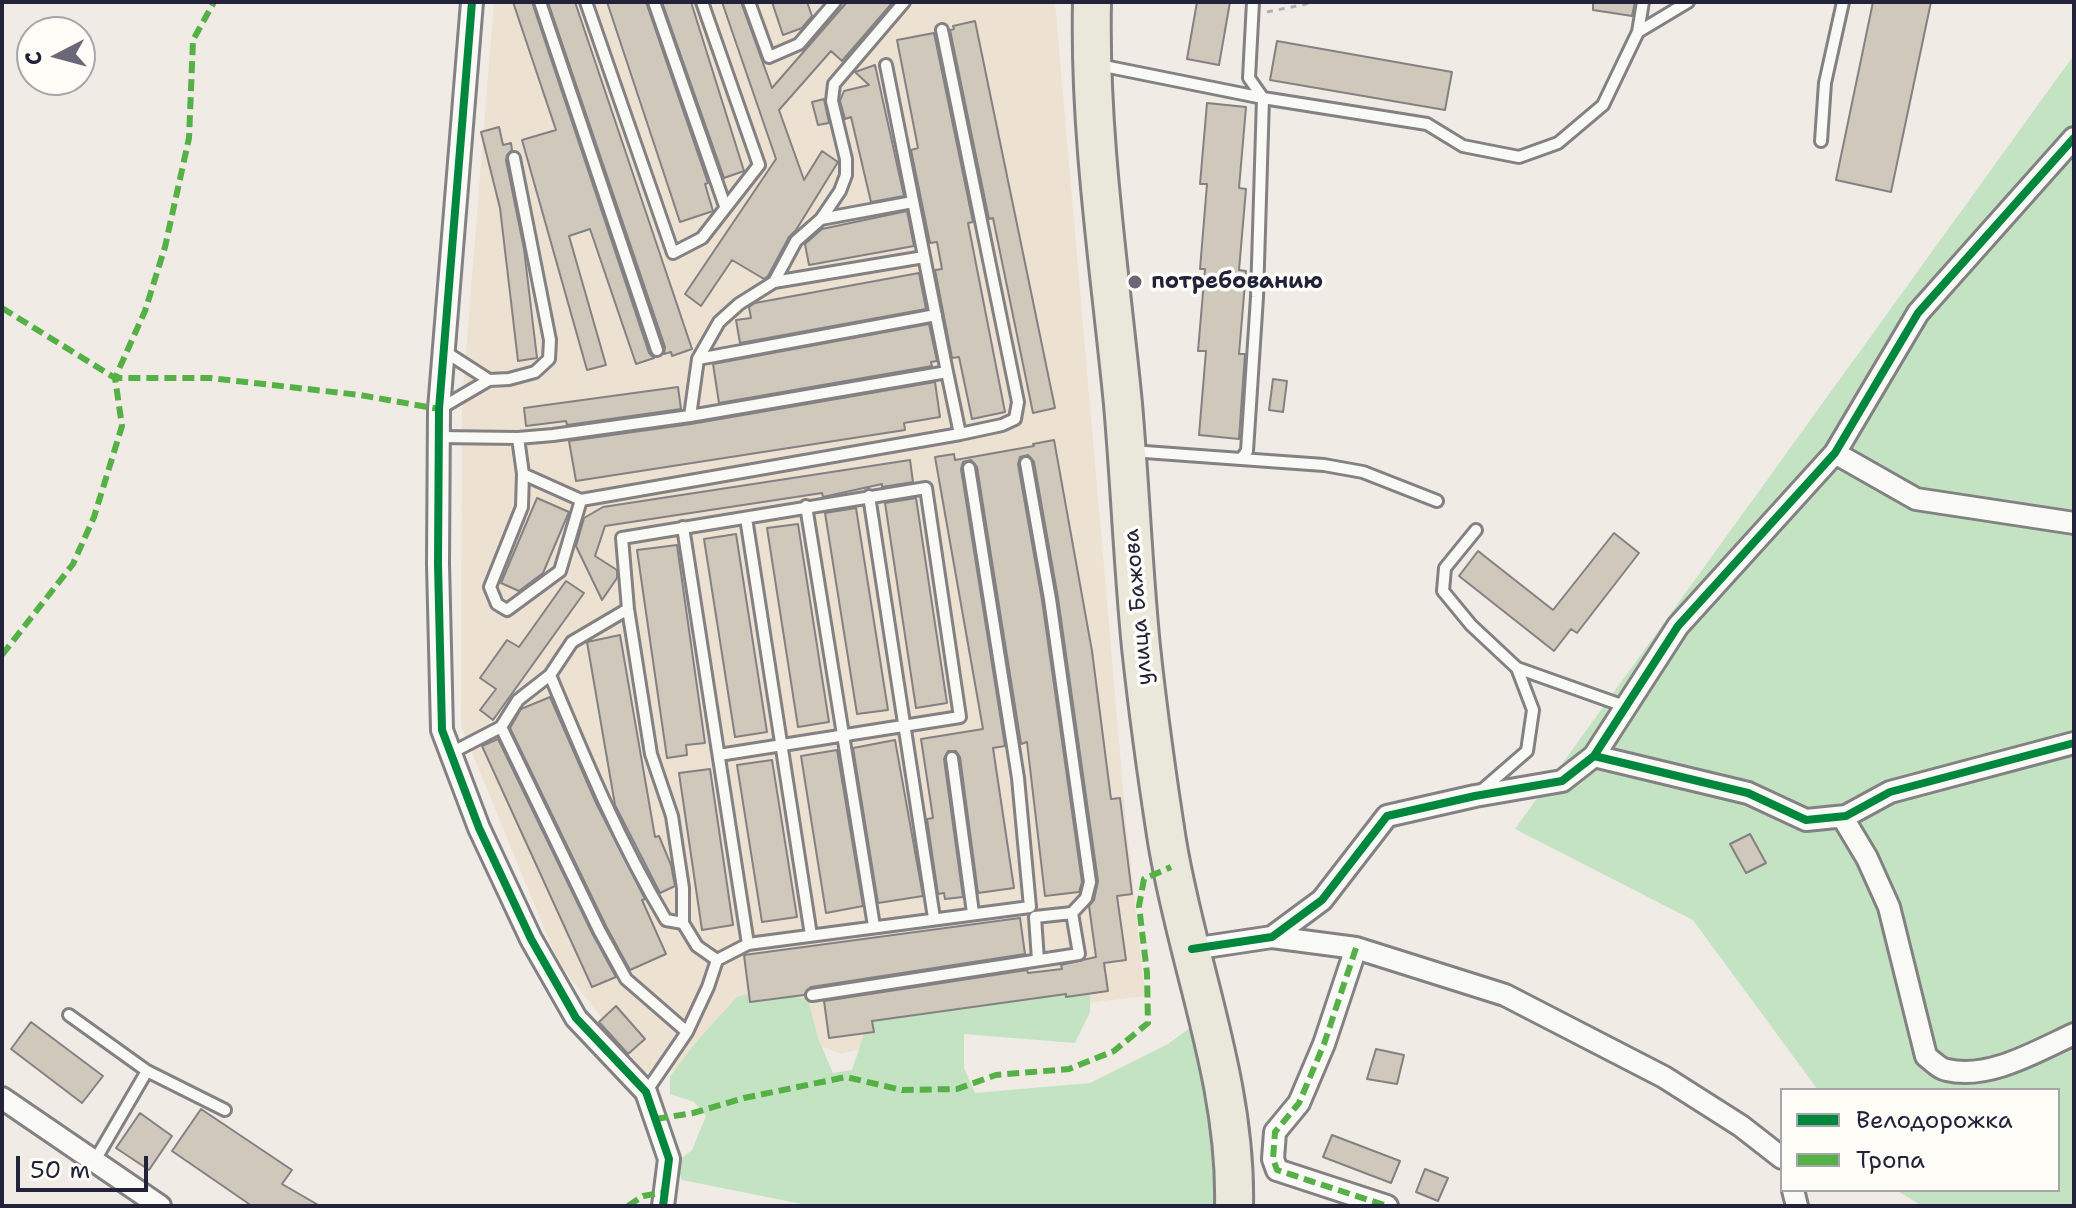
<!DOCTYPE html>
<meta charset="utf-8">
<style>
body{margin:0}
#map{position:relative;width:2076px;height:1208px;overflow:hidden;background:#f0ebe4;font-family:"Shantell Sans",sans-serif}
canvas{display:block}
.frame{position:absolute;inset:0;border:4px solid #22223b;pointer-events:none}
.legend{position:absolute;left:1780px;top:1088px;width:280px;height:104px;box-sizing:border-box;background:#fdfcf7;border:2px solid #a5a5ac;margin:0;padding:10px 14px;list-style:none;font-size:24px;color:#22223b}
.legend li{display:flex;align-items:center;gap:16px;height:40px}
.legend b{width:40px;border:2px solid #a5a5ac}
.north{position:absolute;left:16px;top:16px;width:80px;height:80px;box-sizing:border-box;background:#fdfcf7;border:2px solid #a5a5ac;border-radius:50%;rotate:264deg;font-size:22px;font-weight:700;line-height:32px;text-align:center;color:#22223b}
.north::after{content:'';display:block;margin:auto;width:28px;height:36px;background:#6a6876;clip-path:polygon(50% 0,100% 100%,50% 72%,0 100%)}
.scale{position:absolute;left:16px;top:1156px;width:132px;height:36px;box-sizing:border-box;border:4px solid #22223b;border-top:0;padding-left:10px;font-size:24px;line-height:28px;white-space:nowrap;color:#22223b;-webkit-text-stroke:6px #fdfcf7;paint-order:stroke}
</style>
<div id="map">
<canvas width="2076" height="1208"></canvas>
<div class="frame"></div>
<ul class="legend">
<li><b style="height:10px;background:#00873e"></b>Велодорожка</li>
<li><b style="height:10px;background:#55b146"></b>Тропа</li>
</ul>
<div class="north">С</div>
<div class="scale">50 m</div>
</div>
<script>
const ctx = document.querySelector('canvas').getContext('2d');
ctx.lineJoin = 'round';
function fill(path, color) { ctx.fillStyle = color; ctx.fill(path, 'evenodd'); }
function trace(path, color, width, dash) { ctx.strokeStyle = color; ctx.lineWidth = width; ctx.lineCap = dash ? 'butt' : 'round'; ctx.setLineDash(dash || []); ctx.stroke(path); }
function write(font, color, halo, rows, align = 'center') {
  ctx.font = font + ' "Shantell Sans",sans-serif'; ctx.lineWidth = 7; ctx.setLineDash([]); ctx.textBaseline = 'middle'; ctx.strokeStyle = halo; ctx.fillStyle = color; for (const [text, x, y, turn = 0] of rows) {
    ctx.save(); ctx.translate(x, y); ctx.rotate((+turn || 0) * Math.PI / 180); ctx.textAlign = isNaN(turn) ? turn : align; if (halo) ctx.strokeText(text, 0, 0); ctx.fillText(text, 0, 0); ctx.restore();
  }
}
fill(new Path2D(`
 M494 2H1055L1126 822 1145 996 964 1018 842 1054 767 1026 676 1070 644 1072 558 962 461 726 462 402Z`), '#ede1d2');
fill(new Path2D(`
 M2074 55V1206H1922L1896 1190H2058V1090H1818L1693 920 1515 829Z
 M757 991 808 999 818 1038 833 1073 852 1070 870 1016 1044 994 1090 991V1012L1075 1043 964 1034V1068L975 1093 1090 1083 1168 1044 1191 1027 1215 1115 1218 1206H812L682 1180 677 1167 679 1160 692 1150 706 1116 694 1102 670 1094V1076L698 1040 737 997Z`), '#c3e3c2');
const building = new Path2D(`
 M513 2H532L649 353 654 358 636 364 590 229 569 236 606 365 587 370 522 140 556 130Z
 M548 2H575L692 349 672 356 671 352 664 354 665 347Z
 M607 2H646L708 183 705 184 713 211 680 222Z
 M662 2H691L744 171 724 178Z
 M722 2H741L772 88 847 2H893L842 61 831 51 779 110 804 180 822 151 838 162 796 230 789 237 768 276 764 279 732 260 701 306 685 294 776 159Z
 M772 2H807L812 16 802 28 783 35Z
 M1197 2H1230L1219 65 1187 59Z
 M1593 2H1635L1632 16 1593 10Z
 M1873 2H1931L1891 192 1836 180Z
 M975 21 1055 408 1033 413 993 218 989 219 950 30 954 29 953 26Z
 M934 33 973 222 968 223 1005 412 972 419 959 357 952 358 935 270 942 269 937 242 930 243 911 150 918 148 897 40Z
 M1277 41 1452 72 1445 110 1270 80Z
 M875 65 904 196 871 202 851 117 845 119 840 101 844 91 869 85 855 72Z
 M824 99 829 123 818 125 812 102Z
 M1207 103 1246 107 1239 188 1246 189 1239 270 1246 271 1239 354H1245L1239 439 1199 435 1206 351H1198L1205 269H1200L1207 184H1200Z
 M499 127 503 145 511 143 512 150 507 155 506 160 524 249 537 358 518 361 500 208 481 132Z
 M907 211 914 246 809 265 805 244 822 229Z
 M919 273 926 309 740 343 736 320 751 318 749 307 755 303Z
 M929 324 937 361 931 362 932 366 719 403 713 364Z
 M1273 379 1287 381 1283 412 1269 410Z
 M935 382 940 417 904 423 905 430 576 481 569 441 691 424Z
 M678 387 681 409 567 425 566 421 526 426 524 408Z
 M1054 440 1092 651 1111 799 1120 798 1132 894 1117 896 1126 960 1104 963 1108 991 1066 997V994L872 1021 874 1032 829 1038 824 1001 1027 970 1028 973 1062 969 1061 965 1096 957 1089 906 1094 900 1098 881 1058 598 1034 462 1028 455 1020 457 1018 464 1042 600 1082 882 1079 892 1045 896 1027 742 1021 744 977 467 971 460 963 462 961 469 1005 746 993 748 1014 888 978 893 960 757 956 751H948L944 759 963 897 945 899 944 893 938 894 927 819 933 818 921 739 983 729 935 457 954 454 955 460 1034 446 1033 444Z
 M910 460 913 482 882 487V484L823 497 822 493 605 526 595 556 617 570V578L602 600 576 546 584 518 603 507Z
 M537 498 569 512 543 573 519 591 501 583Z
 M916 498 947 703 916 708 885 503Z
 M856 508 888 710 857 714 825 513Z
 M798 524 829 722 798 727 767 528Z
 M1614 533 1639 553 1577 633 1571 629 1554 651 1459 576 1478 551 1553 610Z
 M736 534 767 732 735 737 704 539Z
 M677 545 705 743 686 745 687 755 667 758 637 550Z
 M566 581 584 593 493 720 480 710 496 689 480 678 507 640 519 647Z
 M620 635 655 837 659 836 671 865 675 886 660 893 615 805 587 642Z
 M550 697 596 803 645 899 642 900 666 954 630 970 606 926 510 728 521 709Z
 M498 739 592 933 616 977 592 987 482 746Z
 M895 740 923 896 878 903 853 748Z
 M837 750 863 906 826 913 801 756Z
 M772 760 797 917 762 922 737 765Z
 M710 769 733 925 702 930 679 773Z
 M1750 834 1766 863 1746 873 1730 844Z
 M1020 918 1025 954 811 987 804 995 750 1002 744 955Z
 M616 1006 645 1039 628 1054 599 1022Z
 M31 1022 103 1076 82 1103 11 1049Z
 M1376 1049 1404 1055 1397 1084 1367 1079Z
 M201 1109 292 1170 282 1184 320 1206H252L172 1151Z
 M140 1113 172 1136 149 1170 116 1148Z
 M1332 1135 1400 1161 1391 1183 1323 1157Z
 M1425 1169 1448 1178 1438 1201 1416 1192Z`);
fill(building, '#d1c8bc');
trace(building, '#838183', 2);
const lane = new Path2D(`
 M540 2 657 350
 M586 2 673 253 702 238 759 165 702 2
 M654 2 725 206
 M749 2 769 57 799 44 835 2
 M1638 32 1688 2
 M886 65 947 372
 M1099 65 1263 98 1427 124 1463 146 1519 157 1558 143 1603 105 1638 32 1643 2
 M1821 141 1825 83 1843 2
 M821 219 913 202
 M774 282 924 257
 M444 351 489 380 509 379 535 372 549 359 550 340 514 158
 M698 359 936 315
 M441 408 489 380
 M690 416 698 359 719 322 739 304 774 282 796 241 821 219 840 191 846 175V159L832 101 834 84 904 2
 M439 437 518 438 553 435 690 416 947 372 960 434 1002 425 1015 419 1018 402 942 30
 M518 438 523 474 522 507 490 587 497 604 507 610 560 571 581 500 960 434
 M1131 451 1241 459 1247 451 1257 297 1263 98 1249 78 1253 2
 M1241 459 1324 465 1363 472 1437 501
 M523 474 581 500
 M869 496 934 918
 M806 506 874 926
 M746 518 811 935
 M683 527 748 944
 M1476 530 1445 568 1443 591 1471 625 1517 668 1627 707
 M628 609 572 642 550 675 518 700 501 727 599 930 626 979 687 1032
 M550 675C585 759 619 841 666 920L683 923
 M451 753 501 727
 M952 758 973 913
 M1482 790 1527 751 1533 710 1517 668
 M717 960 697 946 683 923V888L672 816 651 754 628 609 622 538 926 488 960 717 719 755
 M1038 960 1035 917 1072 913
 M812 995 1079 954 1072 913 1086 898 1090 882 1050 599 1026 463
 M69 1015 147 1071 94 1162
 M147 1071 225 1110
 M646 1092 687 1032 708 987 717 960 748 944 1030 907 1018 778 969 468`);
const street = new Path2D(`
 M472 2 439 409 438 564 442 730 479 828 531 939 576 1018 646 1092 669 1159 663 1206
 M1835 453 1916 499 2074 523
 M1594 756 1678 626 1835 453 1918 313 2074 138
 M1846 816V823L1867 858 1889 907 1926 1056C1932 1061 1940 1069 1947 1070 1989 1080 2037 1051 2074 1034
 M1272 937 1356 948 1505 995 1664 1077 1741 1126 1782 1158
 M1356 948 1324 1044 1299 1103 1275 1132 1273 1159 1277 1170 1387 1206
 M1192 949 1272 937 1322 900 1387 816 1475 796 1562 781 1594 756 1748 793 1806 820 1846 816 1890 792 2074 743
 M2 1098 160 1206
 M1793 1190 1797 1206`);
const highway = new Path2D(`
 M1092 2C1089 136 1110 271 1123 404 1130 485 1133 566 1141 647 1148 712 1157 777 1167 841 1187 963 1237 1081 1234 1206`);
trace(lane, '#838183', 16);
trace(street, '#838183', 26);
trace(highway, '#838183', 42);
trace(new Path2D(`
 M1267 12 1316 2`), '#b2b1b3', 3, [6, 6]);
trace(lane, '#f9f9f6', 10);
trace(street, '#f9f9f6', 20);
trace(highway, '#eae8da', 36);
trace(new Path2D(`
 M2 308 115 378 145 311 165 247 189 138 193 40 214 2
 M2 655 73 564 94 517 122 426 115 378H210L360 395 439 409
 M1356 948 1324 1044 1299 1103 1275 1132 1273 1159 1277 1170 1387 1206
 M656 1119 693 1113 744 1098 846 1077 902 1090 957 1089 996 1075 1069 1069 1114 1051 1148 1023 1147 973 1139 906 1144 879 1171 867
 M628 1206 643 1196 666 1192`), '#55b146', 6, [12, 6]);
trace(new Path2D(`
 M472 2 439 409 438 564 442 730 479 828 531 939 576 1018 646 1092 669 1159 663 1206
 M1594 756 1678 626 1835 453 1918 313 2074 138
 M1192 949 1272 937 1322 900 1387 816 1475 796 1562 781 1594 756 1748 793 1806 820 1846 816 1890 792 2074 743`), '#00873e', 8);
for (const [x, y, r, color] of [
 [1135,282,8,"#6a6876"]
]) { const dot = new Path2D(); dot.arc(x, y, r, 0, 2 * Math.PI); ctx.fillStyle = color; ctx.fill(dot); trace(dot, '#fdfcf7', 3); }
write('bold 22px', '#22223b', '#fdfcf7', [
 ["потребованию",1151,282]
], 'left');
write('22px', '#22223b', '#fdfcf7', [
 ["улица Бажова",1139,607,-95]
]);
</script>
